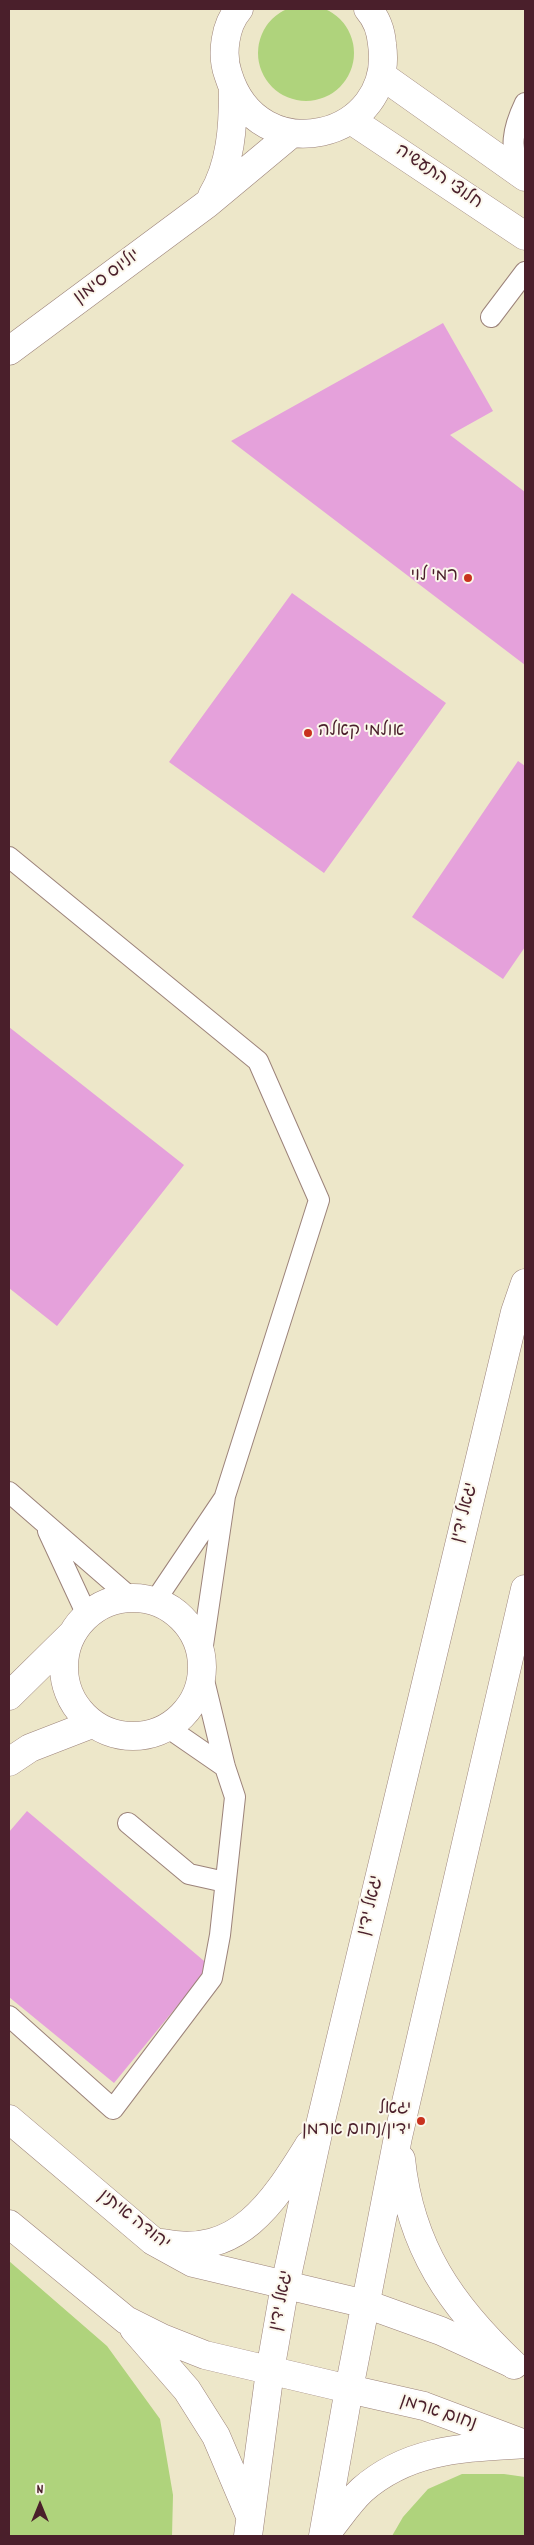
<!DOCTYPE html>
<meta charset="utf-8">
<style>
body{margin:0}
#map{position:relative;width:534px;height:2545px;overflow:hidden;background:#ede7c9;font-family:Dekko,sans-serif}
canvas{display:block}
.frame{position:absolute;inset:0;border:10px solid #4a1f2b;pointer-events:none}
.north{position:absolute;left:15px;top:2480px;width:50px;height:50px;-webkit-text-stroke:4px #fbf7ec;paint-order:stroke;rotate:0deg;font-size:14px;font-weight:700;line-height:20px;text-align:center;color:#4a1f2b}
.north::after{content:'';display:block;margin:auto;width:18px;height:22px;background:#4a1f2b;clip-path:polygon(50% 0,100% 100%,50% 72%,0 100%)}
</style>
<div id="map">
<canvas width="534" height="2545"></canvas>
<div class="frame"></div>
<div class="north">N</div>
</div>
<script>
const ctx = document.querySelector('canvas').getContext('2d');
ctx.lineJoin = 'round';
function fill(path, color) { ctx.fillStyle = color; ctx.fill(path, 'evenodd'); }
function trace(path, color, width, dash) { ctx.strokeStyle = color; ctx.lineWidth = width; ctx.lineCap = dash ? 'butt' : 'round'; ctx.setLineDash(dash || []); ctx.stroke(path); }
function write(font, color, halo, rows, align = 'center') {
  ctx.font = font + ' Dekko,"Playpen Sans Hebrew",sans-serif'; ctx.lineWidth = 4; ctx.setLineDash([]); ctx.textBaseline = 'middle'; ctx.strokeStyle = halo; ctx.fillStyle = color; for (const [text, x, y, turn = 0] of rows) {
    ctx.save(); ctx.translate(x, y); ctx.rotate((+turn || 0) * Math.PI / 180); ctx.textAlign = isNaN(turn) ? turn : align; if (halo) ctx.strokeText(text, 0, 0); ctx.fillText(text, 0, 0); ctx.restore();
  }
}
fill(new Path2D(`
 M258 53a48 48 0 1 1 96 0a48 48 0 1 1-96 0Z
 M9 2261 107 2346 160 2419 173 2495 172 2536H9Z
 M462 2474H504L525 2477V2536H392L403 2517 428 2489Z`), '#afd37c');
fill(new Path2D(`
 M443 323 493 411 450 435 525 492V665L231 441Z
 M292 593 446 703 324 873 169 762Z
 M518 761 525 766V947L503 979 412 917Z
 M9 1027 184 1165 57 1326 9 1288Z
 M27 1811 210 1966 114 2083 9 1997V1832Z`), '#e5a1db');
const lane = new Path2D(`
 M525 103C514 126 506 152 525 173
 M491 317 525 272
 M9 857 258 1061 319 1200 225 1496 202 1652
 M9 1492 131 1598
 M48 1531 87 1615
 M155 1601 223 1500
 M167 1727 225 1767
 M128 1823 189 1874 225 1882
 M9 2016 113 2109 212 1978 220 1935 235 1797 225 1767 203 1676`);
const street = new Path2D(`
 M64 1667a69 69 0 1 1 138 0a69 69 0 1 1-138 0Z
 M9 1696 72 1634
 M9 1762 30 1748 92 1724
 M366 2304 441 2331 511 2363
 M349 2389 424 2406 525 2444`);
const secondary = new Path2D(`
 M239 9C225 25 221 54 228 74 258 173 396 139 382 44 381 31 376 18 368 9
 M381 75 525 177
 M351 120 525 236
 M212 196C231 164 233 127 233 91
 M9 351 207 204 291 134
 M9 2119 153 2241 193 2263 366 2304
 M401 2159C410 2247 451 2306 514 2365
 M9 2224 126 2320 162 2338 205 2355 349 2389
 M162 2243C239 2259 274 2201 309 2145
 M134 2329 187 2390 216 2436 250 2516
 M325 2535C337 2521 348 2503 362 2490 410 2448 465 2448 525 2444
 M248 2536 270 2371 285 2285 319 2129 515 1312 525 1283
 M323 2536 349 2389 398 2137 525 1589`);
trace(lane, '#9c837a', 22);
trace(street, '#9c837a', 29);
trace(secondary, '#9c837a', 29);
trace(lane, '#fff', 20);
trace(street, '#fff', 28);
trace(secondary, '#fff', 28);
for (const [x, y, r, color] of [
 [468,578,5,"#c8321e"],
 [308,733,5,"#c8321e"],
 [421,2121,5,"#c8321e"]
]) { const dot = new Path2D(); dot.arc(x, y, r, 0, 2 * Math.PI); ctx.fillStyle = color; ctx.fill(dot); trace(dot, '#fbf7ec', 2); }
write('18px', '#4a1f2b', '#fbf7ec', [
 ["חלוצי התעשיה",438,178,34],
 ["יוליוס סימון",108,278,-37],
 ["יגאל ידין",466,1513,-76],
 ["יגאל ידין",372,1906,-77],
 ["יהודה איתין",133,2221,38],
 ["יגאל ידין",283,2301,-79],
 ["נחום ארמן",438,2414,18]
]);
write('18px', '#4a1f2b', '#fbf7ec', [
 ["רמי לוי",458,578],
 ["אולמי קאלה",318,733,"left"],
 ["יגאל",411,2111],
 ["ידין/נחום ארמן",411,2132]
], 'right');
</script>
